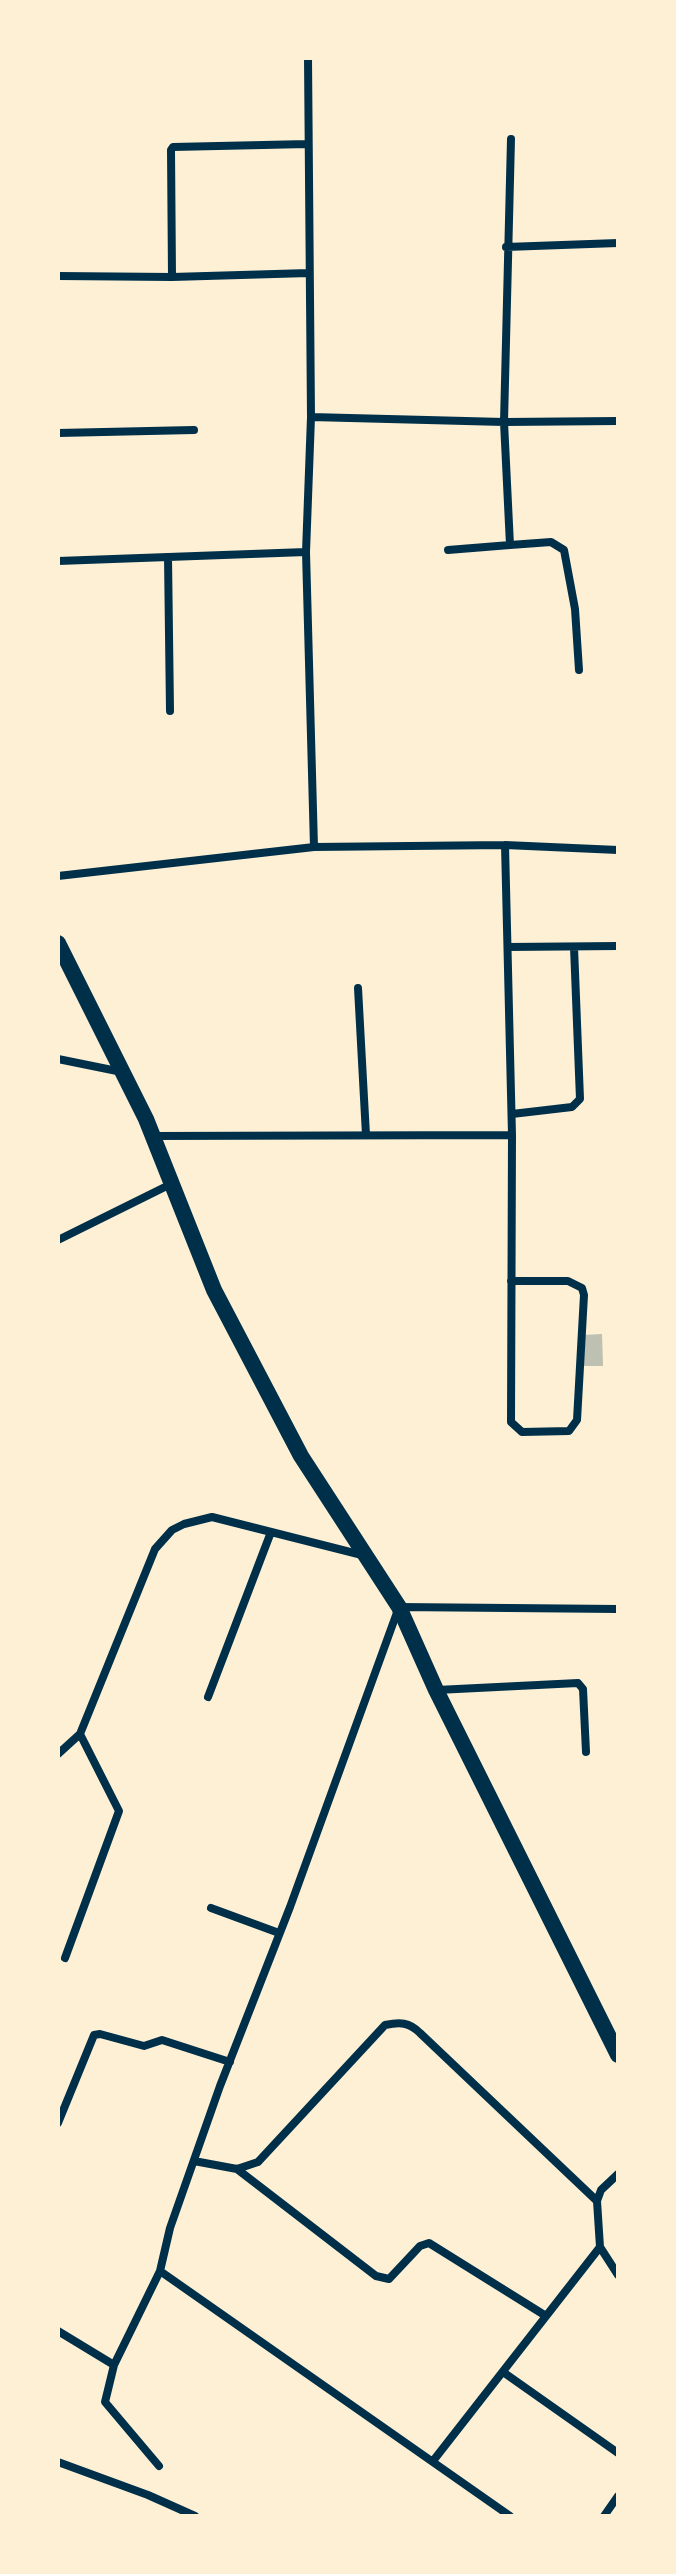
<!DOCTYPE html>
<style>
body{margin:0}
#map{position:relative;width:676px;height:2574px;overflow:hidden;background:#fdf0d5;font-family:Ubuntu,sans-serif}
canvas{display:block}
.frame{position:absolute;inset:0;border:60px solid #fdf0d5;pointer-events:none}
</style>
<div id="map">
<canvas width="676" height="2574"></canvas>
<div class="frame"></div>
</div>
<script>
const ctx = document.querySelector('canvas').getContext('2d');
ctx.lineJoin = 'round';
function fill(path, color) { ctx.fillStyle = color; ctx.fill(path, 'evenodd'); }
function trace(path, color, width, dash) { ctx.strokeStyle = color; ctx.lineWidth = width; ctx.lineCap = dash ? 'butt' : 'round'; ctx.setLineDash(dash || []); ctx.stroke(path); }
fill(new Path2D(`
 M602 1334 603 1366H584L583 1335Z`), '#bec0b2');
trace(new Path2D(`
 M308 58 311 417 306 552 314 847
 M511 139 504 422 510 545 551 542 564 550 575 609 579 670
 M506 247 618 243
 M58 276 172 277 309 273
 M172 277 171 150 173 147 308 144
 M311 417 504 422 618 421
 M58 433 194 430
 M448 550 510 545
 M168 557 170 711
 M58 561 306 552
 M505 845 512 1135 511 1422 522 1432 569 1431 577 1420 584 1295 582 1288 568 1281H511
 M58 876 314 847 505 845 618 850
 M508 947 618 946
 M358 988 366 1135
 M58 1059 122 1072
 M512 1114 572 1107 580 1099 574 947
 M153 1136 512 1135
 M58 1240 171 1184
 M437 1690 578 1683 583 1689 586 1752
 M208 1697 271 1532
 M58 1754 80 1734 155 1549 172 1530 184 1524 212 1517 362 1555
 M211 1908 279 1933
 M65 1958 119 1811 80 1734
 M58 2123 94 2035 100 2034 144 2046 162 2040 230 2062
 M194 2161 237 2169 258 2162 385 2025C400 2022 409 2022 420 2033L597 2201
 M237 2169 376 2276 389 2279 420 2246 429 2243 546 2316
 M618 2174 601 2190 597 2201 600 2247 618 2275
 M160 2271 510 2516
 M58 2331 114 2365 160 2271 170 2228 220 2086 290 1907 399 1607 618 1609
 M114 2365 105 2402 159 2466
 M503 2372 618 2453
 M433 2461 600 2247
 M58 2462 148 2495 195 2516
 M604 2516 618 2496`), '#003049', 8);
trace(new Path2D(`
 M58 943 146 1119 214 1290 301 1456 399 1607 436 1690 618 2055`), '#003049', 16);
</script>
